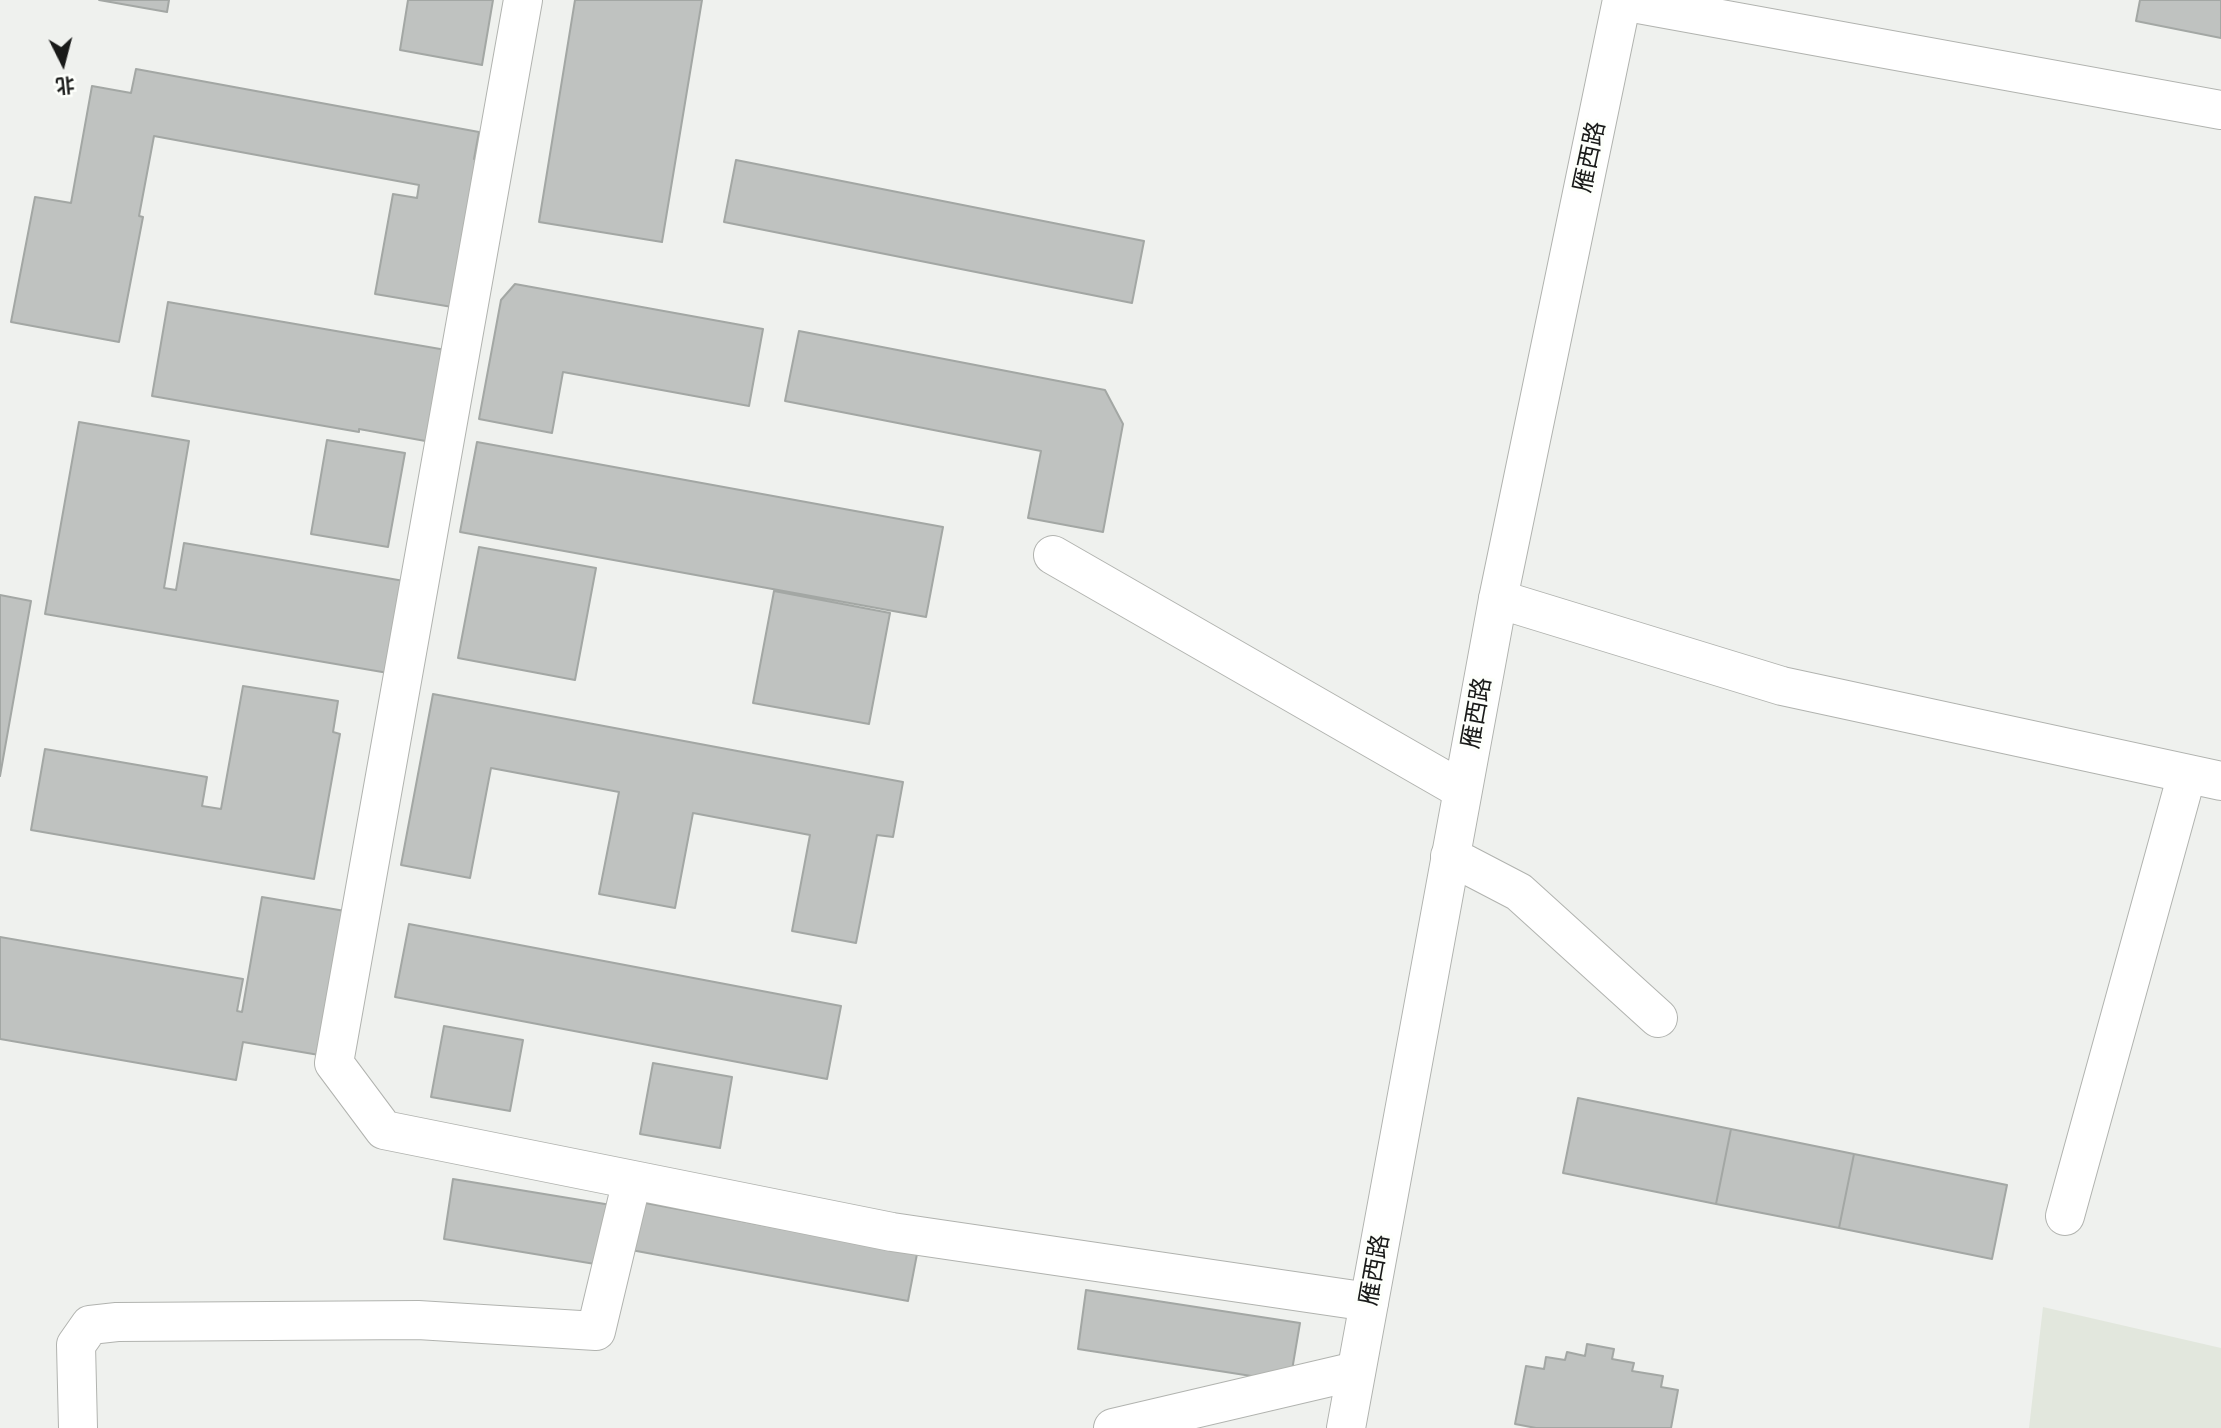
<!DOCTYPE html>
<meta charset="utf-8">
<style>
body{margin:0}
#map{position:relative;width:2221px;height:1428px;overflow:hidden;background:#eff1ee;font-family:"Alegreya Sans","Noto Sans SC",sans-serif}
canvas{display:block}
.north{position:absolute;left:28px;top:28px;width:70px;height:70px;-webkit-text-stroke:5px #fdfffb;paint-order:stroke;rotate:174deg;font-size:19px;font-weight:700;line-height:28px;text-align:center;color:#191a19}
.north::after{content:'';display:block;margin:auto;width:24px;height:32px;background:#191a19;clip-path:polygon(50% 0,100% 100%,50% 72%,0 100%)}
</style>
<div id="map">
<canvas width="2221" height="1428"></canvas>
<div class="north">北</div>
</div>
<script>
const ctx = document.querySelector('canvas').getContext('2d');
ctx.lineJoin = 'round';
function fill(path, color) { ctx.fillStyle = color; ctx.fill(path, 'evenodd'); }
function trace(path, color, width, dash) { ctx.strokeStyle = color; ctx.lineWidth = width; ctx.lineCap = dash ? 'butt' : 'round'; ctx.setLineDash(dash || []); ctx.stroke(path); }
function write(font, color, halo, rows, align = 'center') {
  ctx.font = font + ' "Alegreya Sans","Noto Sans SC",sans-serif'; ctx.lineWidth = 7; ctx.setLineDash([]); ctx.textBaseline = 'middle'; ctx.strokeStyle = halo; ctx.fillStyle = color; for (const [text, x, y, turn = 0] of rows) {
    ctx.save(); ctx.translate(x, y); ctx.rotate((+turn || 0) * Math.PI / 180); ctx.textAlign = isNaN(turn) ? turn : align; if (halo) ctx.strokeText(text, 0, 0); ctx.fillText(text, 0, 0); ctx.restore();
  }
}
fill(new Path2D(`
 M2043 1307 2221 1348V1428H2029Z`), '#e2e7dd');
const building = new Path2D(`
 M99 0H169L167 12Z
 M408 0H493L482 65 400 50Z
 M575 0H702L662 242 539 222Z
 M2140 0H2221V38L2136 21Z
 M136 69 479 132 474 159 485 162 458 308 375 294 393 194 417 198 419 185 154 136 139 216 143 217 119 342 11 322 35 197 71 203 92 86 131 93Z
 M736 160 1144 241 1132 303 724 222Z
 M515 284 763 329 749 406 563 372 552 433 479 419 501 300Z
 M168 302 446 350 431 442 359 429V432L152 396Z
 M799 331 1105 390 1123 424 1103 532 1028 518 1041 451 785 401Z
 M79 422 189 441 164 588 176 590 184 543 404 581 388 673 45 614Z
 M327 440 405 453 388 547 311 534Z
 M477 442 943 527 926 617 460 532Z
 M479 547 596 568 575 680 458 658Z
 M774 591 890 613 869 724 753 703Z
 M0 595 31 601 0 776Z
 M243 686 338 701 333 732 340 734 314 879 31 830 45 749 207 777 202 806 221 809Z
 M433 694 903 782 893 837 877 835 856 943 792 931 810 835 693 813 675 908 599 894 619 792 491 768 470 878 401 865Z
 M262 897 345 911 319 1055 243 1042 236 1080 0 1039V937L243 979 237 1011 242 1012Z
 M409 924 841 1006 827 1079 395 997Z
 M444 1026 523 1040 510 1111 431 1097Z
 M653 1063 732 1077 720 1148 640 1134Z
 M1578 1098 1731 1129 1716 1204 1563 1173Z
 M1731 1129 1854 1154 1839 1228 1716 1204Z
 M1854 1154 2007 1185 1992 1259 1839 1228Z
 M453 1179 611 1205 601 1265 444 1239Z
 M640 1202 917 1254 908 1301 631 1250Z
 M1086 1290 1300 1323 1290 1382 1078 1349Z
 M1587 1344 1614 1349 1612 1359 1634 1363 1632 1371 1663 1376 1661 1387 1678 1390 1671 1428H1536L1515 1424 1526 1366 1544 1369 1546 1357 1565 1360 1567 1352 1585 1356Z`);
fill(building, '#bfc2c0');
trace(building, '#a3a7a4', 2);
const minor = new Path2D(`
 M523 0 334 1063 384 1130 892 1232 1369 1302
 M1622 1 2221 110
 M1053 555 1462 790
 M1498 599 1782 686 2221 781
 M1450 856 1519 892 1658 1018
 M2065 1216 2187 774
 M78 1428 76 1345 90 1325 117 1322 418 1320 596 1331 632 1180
 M1113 1428 1356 1371`);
const major = new Path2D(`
 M1346 1428 1498 599 1622 0`);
trace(minor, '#b1b3af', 40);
trace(major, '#b1b3af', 40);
trace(minor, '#fff', 38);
trace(major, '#fff', 38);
write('24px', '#191a19', '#fdfffb', [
 ["雁西路",1590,157,-78],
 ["雁西路",1477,713,-80],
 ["雁西路",1375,1270,-80]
]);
</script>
